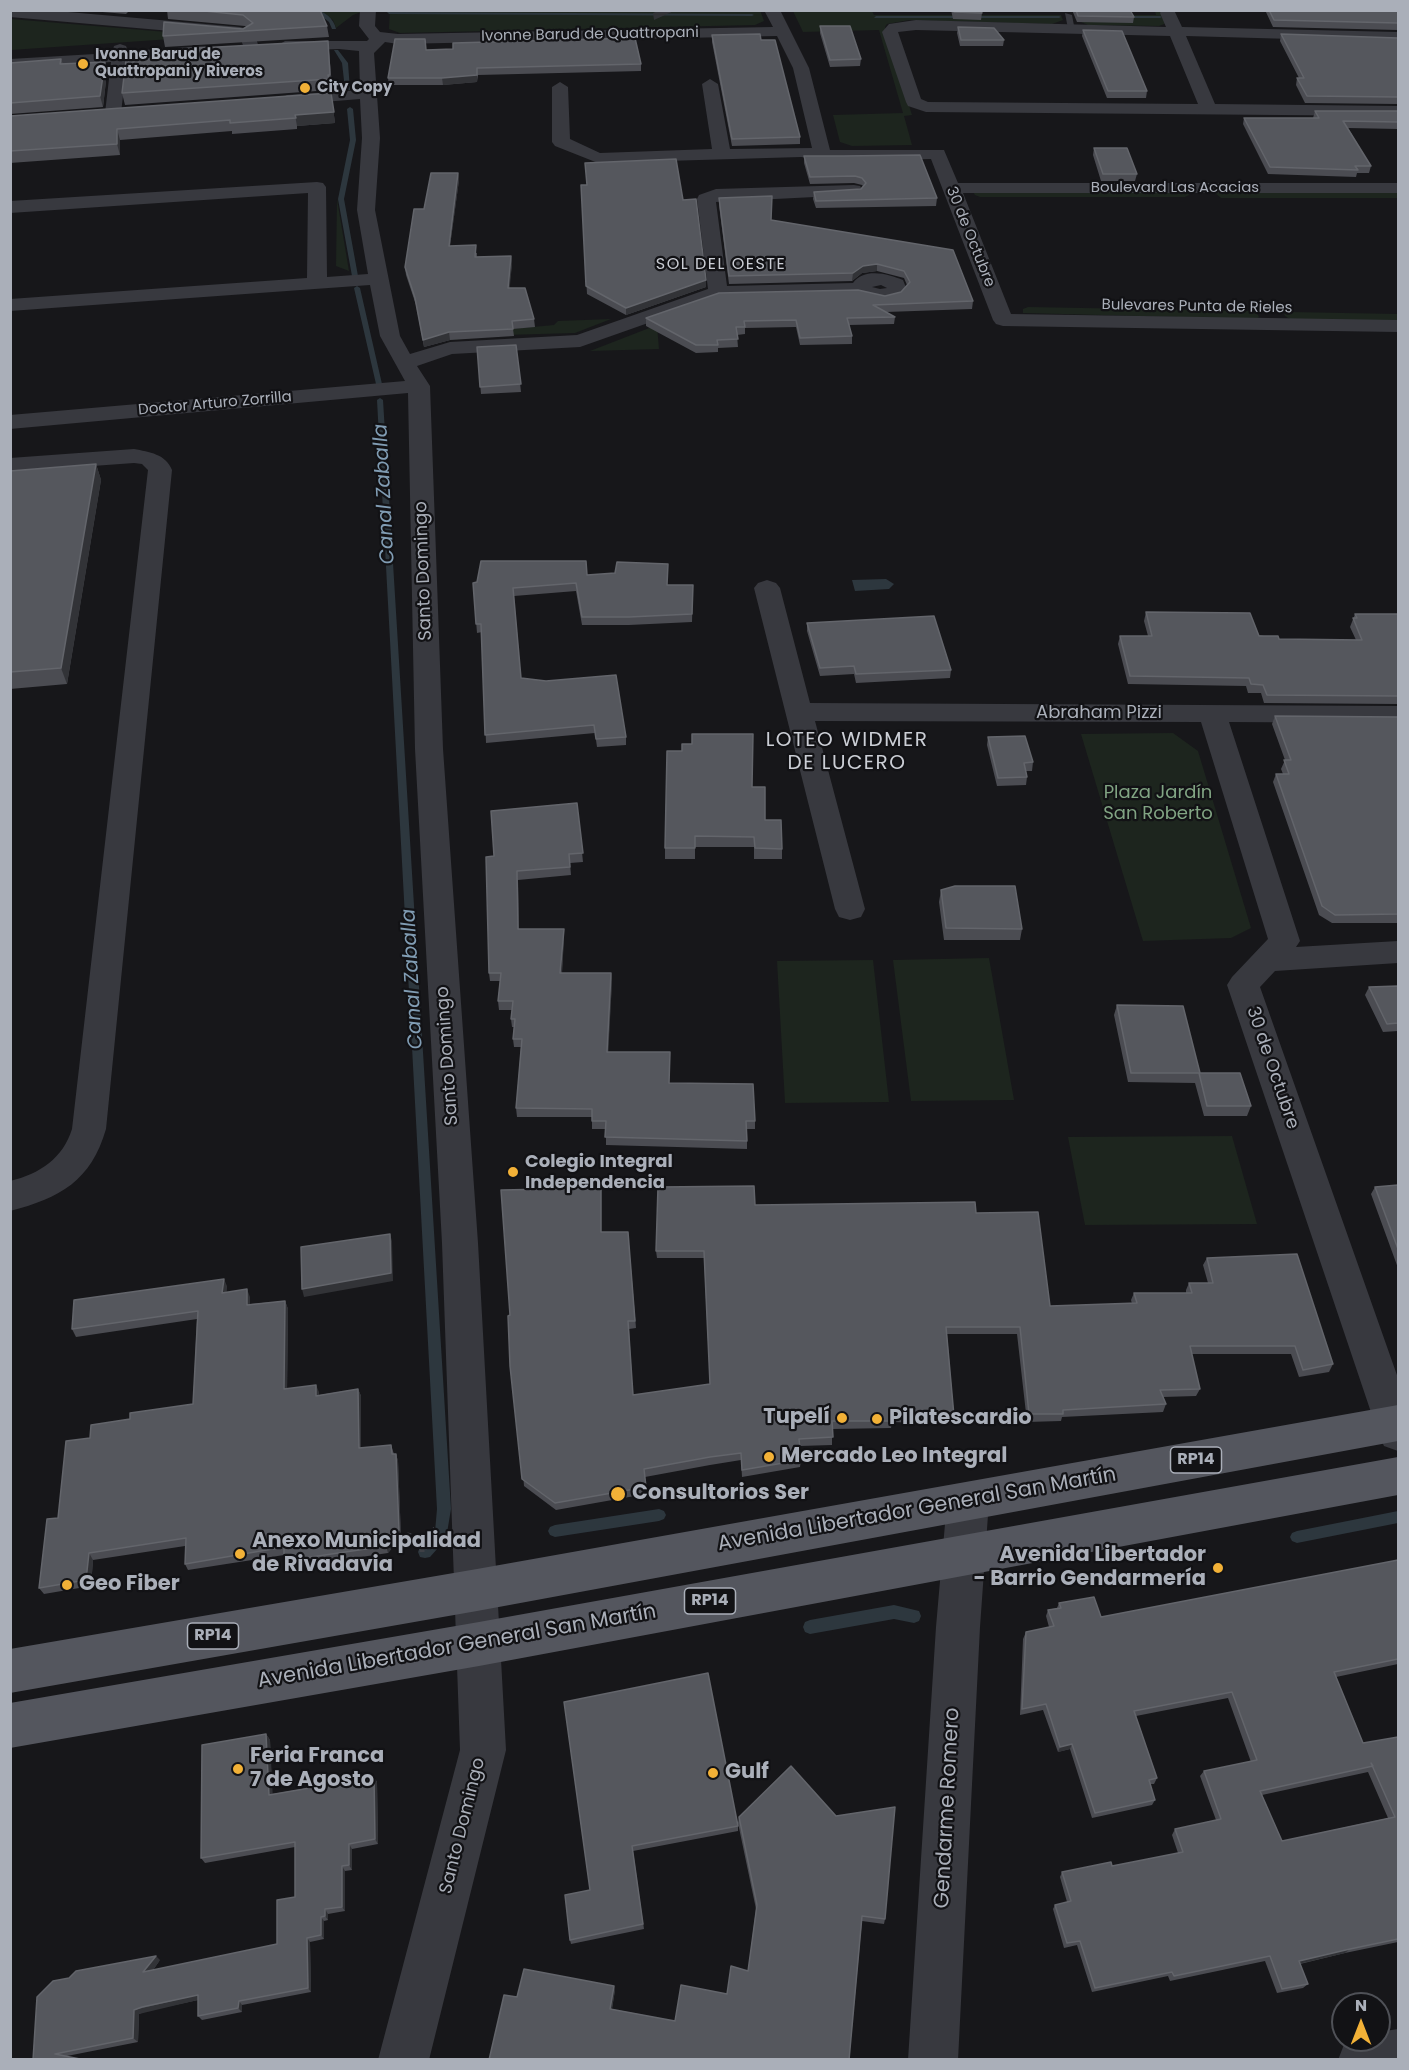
<!DOCTYPE html>
<meta charset="utf-8">
<style>
body{margin:0}
#map{position:relative;width:1409px;height:2070px;overflow:hidden;background:#17171a;font-family:Poppins,sans-serif}
canvas{display:block}
.frame{position:absolute;inset:0;border:12px solid #aaafb9;pointer-events:none}
.north{position:absolute;left:1331px;top:1992px;width:60px;height:60px;box-sizing:border-box;background:#121215;border:2px solid #4f5157;border-radius:50%;rotate:0deg;font-size:16px;font-weight:700;line-height:24px;text-align:center;color:#aaafb9}
.north::after{content:'';display:block;margin:auto;width:21px;height:27px;background:#f2b137;clip-path:polygon(50% 0,100% 100%,50% 72%,0 100%)}
</style>
<div id="map">
<canvas width="1409" height="2070"></canvas>
<div class="frame"></div>
<div class="north">N</div>
</div>
<script>
const ctx = document.querySelector('canvas').getContext('2d');
ctx.lineJoin = 'round';
function fill(path, color) { ctx.fillStyle = color; ctx.fill(path, 'evenodd'); }
function trace(path, color, width, dash) { ctx.strokeStyle = color; ctx.lineWidth = width; ctx.lineCap = dash ? 'butt' : 'round'; ctx.setLineDash(dash || []); ctx.stroke(path); }
function write(font, color, halo, rows, align = 'center') {
  ctx.font = font + ' Poppins,sans-serif'; ctx.lineWidth = 4.5; ctx.setLineDash([]); ctx.textBaseline = 'middle'; ctx.strokeStyle = halo; ctx.fillStyle = color; for (const [text, x, y, turn = 0] of rows) {
    ctx.save(); ctx.translate(x, y); ctx.rotate((+turn || 0) * Math.PI / 180); ctx.textAlign = isNaN(turn) ? turn : align; if (halo) ctx.strokeText(text, 0, 0); ctx.fillText(text, 0, 0); ctx.restore();
  }
}
fill(new Path2D(`
 M390 10H760L764 21 755 25 400 33 389 29Z
 M1162 10 1167 23 1159 26 1088 25 1081 22 1080 15H1156L1155 11Z
 M319 11 360 10 364 11 353 15 336 28 333 20Z
 M793 11H872L874 15H1061L1063 20 1052 24 909 20 887 24 885 27 912 115 904 116 912 145 852 146 840 142 833 115 903 113 879 30 803 32Z
 M11 19 215 36 11 50Z
 M1219 191 1398 192V198H1221L1215 193Z
 M973 192 1188 193 1189 195 1185 197H980L975 195Z
 M337 199 349 271 336 266Z
 M1028 307 1249 311 1257 313 1259 317 1256 319 1023 313V309Z
 M1289 312 1398 314V322L1293 321 1285 316 1284 314Z
 M611 319 575 333 505 335 441 341 447 335 554 325 558 321Z
 M657 325 659 349 590 351Z
 M1173 733 1198 751 1251 928 1231 938 1143 941 1081 734Z
 M989 958 1014 1100 911 1101 893 960Z
 M873 960 889 1102 785 1103 777 961Z
 M1232 1136 1257 1224 1085 1225 1068 1137Z`), '#1d251e');
fill(new Path2D(`
 M886 579 894 584 889 589 855 591 852 580Z`), '#2d373e');
fill(new Path2D(`
 M314 10C324 10 334 19 336 29H332L329 22Z
 M387 12 752 14 754 15 752 16 389 14Z
 M876 16H1059L1061 17 1059 18H874Z
 M1120 16H1160L1162 17 1160 18H1118Z
 M334 50H338L348 63 350 90 345 89 342 63Z
 M350 107 353 109 356 140 344 199 358 276 355 278 352 276 338 199 350 140 347 109Z
 M357 286 360 288 382 384 379 386 376 384 354 288Z
 M380 398 383 400 451 1509 446 1539 430 1557 425 1558 420 1557 418 1552 420 1547 435 1532 437 1509 377 400Z
 M659 1509 664 1511 666 1515 664 1519 659 1521 555 1537 550 1535 548 1531 550 1527 555 1525Z
 M1398 1511V1523L1297 1543 1292 1541 1290 1537 1292 1533 1297 1531Z
 M894 1605 919 1611 921 1616 919 1621 914 1623 894 1619 810 1634 805 1632 803 1627 805 1622 810 1620Z`), '#2d373e');
trace(new Path2D(`
 M407 1535 422 1538 435 1529
 M422 1538V1556`), '#3e4046', 5, [4, 6]);
fill(new Path2D(`
 M1065 13 1072 15 1075 31 1068 29Z`), '#38393f');
fill(new Path2D(`
 M10 10H45L240 27 254 31 259 48 257 51H245L240 37 10 17Z
 M360 10H376L375 26 380 32 398 34 773 27 765 12 780 10 809 68 830 150H944L958 183H1398V193H963L1011 314 1398 320V332L1003 326 996 324 993 320 931 159 842 161 801 157 598 163 555 146 552 142V87L560 82 568 87 570 139 600 153 712 149 702 84 710 79 718 84 730 149 812 148 793 68 777 36 398 44 385 42 374 53 380 138 375 210 400 336 410 354 450 342 577 335 708 289 697 199 699 195 716 189 854 185 860 186 863 190 860 194 854 195 716 202 727 286 853 283C864 267 889 274 903 280L907 290 900 297 884 301 858 295 719 298 580 347 452 354 417 366 430 386 443 749 478 1243 506 1750 429 2060H378L460 1750 442 1243 415 749 408 393 10 429V415L405 381 380 336 370 285 10 311V299L307 278 308 193 10 213V201L317 182 323 183 326 187 327 277 368 274 357 210 362 138 360 99 287 105 279 100 287 95 360 90 359 51 339 49 285 51 277 46 285 41H367L369 39 359 26ZM881 285 887 288 880 289 872 287Z
 M1162 10H1174L1182 27 1398 32V42L1186 36 1215 104 1398 106V116L926 112 908 106 906 102 882 32 889 24 916 20 1166 27 1160 13ZM916 30 1170 36 1198 104 928 102 921 99 898 32Z
 M120 44 126 46 128 51 207 46 215 51 207 56 127 61 121 113 119 117H107L105 113 111 62 10 69V59L112 53 114 46Z
 M134 449C149 452 166 454 172 470L106 1129C91 1181 60 1198 10 1211V1181C40 1174 63 1158 72 1129L148 470 142 464 134 463 10 472V458Z
 M767 580 776 583 780 588 810 703 1398 706V723L1229 722 1300 941 1296 947 1398 941V963L1275 971 1260 987 1398 1378V1451L1384 1446 1378 1433 1227 985 1232 977 1268 939 1201 722 815 721 865 909 861 917 850 920 839 917 835 909 754 588 758 583Z
 M968 1482 983 1487 989 1501 980 1627 958 2060H908L936 1627 947 1501 953 1487Z
 M1398 2029V2060H1338L1345 2042 1379 2040V2032Z`), '#38393f');
fill(new Path2D(`
 M1398 1405V1441L477 1611 10 1693V1649L477 1569Z
 M1398 1457V1495L479 1666 10 1748V1703L479 1622Z`), '#54565e');
fill(new Path2D(`
 M79 10H130L126 14Z
 M167 10H320L327 26 329 37 165 47 163 36 243 29 247 27 245 26 168 19Z
 M951 10H980L982 13 981 20 953 19Z
 M1072 10H1130L1134 17 1133 23 1077 22Z
 M1265 10H1398V32V30L1273 27Z
 M820 26 861 59 860 66 830 67 820 33Z
 M958 27 1004 40 1003 46H960L957 33Z
 M1083 30 1147 91 1146 98H1107L1082 36Z
 M1281 34 1398 38V106V104L1305 103 1296 85 1297 78H1299L1280 41Z
 M712 35 761 40 800 137V144L732 146 712 42Z
 M426 50 641 64V71L478 75 477 82 443 85H389L388 78Z
 M329 52 332 86H330V90L125 105 122 93Z
 M61 59 63 64 105 62 107 72 103 107 10 114V63Z
 M331 93 335 123 297 126V129L232 134V131L120 140V155L10 163V116Z
 M1315 111H1398V129L1348 128 1371 166 1369 173H1357L1356 177 1268 174 1243 124 1244 118H1313Z
 M1094 148 1137 174 1135 181H1101L1093 155Z
 M804 156 937 198 936 206 816 208 813 199 814 192 861 189 863 186 862 185 854 183 810 184 804 163Z
 M458 173 459 180 450 246 477 253V257L511 256 512 264 509 288 534 319 535 327 513 329 514 336 450 340 424 347 416 305 406 275 405 267 424 209Z
 M581 185 683 200 706 287 626 315 587 294Z
 M719 198 771 220 953 250 973 301 972 309 886 312 895 317 894 324 849 325 852 336V344L800 345 796 327 745 328V334L737 335 738 347 718 348V352L696 353 646 326V318L885 296 901 292 907 285 904 278 877 271 862 273 852 281 729 284 719 205Z
 M516 345 521 392 481 394 477 347Z
 M96 464 101 480 67 684 10 689V471Z
 M587 575 667 585H693L692 622 629 625H582L576 591 514 596 521 678 626 737V745L597 747 595 733 486 743 482 632 477 633 473 583Z
 M1146 612 1279 639 1356 640 1350 627 1355 614H1398V704L1264 703 1261 693H1248L1246 686 1128 684 1118 644 1120 636H1148L1144 621Z
 M807 623 951 670 950 678 856 683 854 674 820 676 807 631Z
 M1275 716 1398 717V923H1332L1319 915 1273 782 1276 774H1283L1281 769 1285 760 1272 724Z
 M988 737 1033 762 1032 771H1026L1027 777 1026 785 997 786 987 745Z
 M682 751 752 787 765 820 782 849V859H754V847H695V859H665V848Z
 M577 803 583 862 570 863 571 875 518 880 519 929 564 938 562 973H611L612 981 608 1052 670 1060 669 1083 755 1121V1129H747V1149L606 1145V1129H592V1117H517L516 1108 521 1047H514L513 1039 514 1027H512L511 1019 512 1010H499L498 1001 500 981H490L489 973 494 856Z
 M941 890 1022 929 1020 940H944L939 902Z
 M1398 986V1031L1383 1032 1365 995 1369 987Z
 M1117 1005 1200 1073 1251 1106 1247 1116H1204L1195 1083 1128 1082 1114 1015Z
 M1398 1185V1268L1371 1194 1375 1187Z
 M601 1188V1232H628L636 1328 629 1329 633 1395 710 1384 704 1258H657L656 1251 755 1205 976 1213 1050 1306 1132 1304 1131 1300 1134 1293H1186V1290L1189 1283H1208L1203 1265 1207 1258 1333 1364 1329 1372 1299 1377 1291 1354H1191L1200 1389 1196 1396 1163 1397 1166 1404 1163 1412 1062 1417 1061 1421 1027 1422 1017 1334H947L954 1416 953 1424 892 1422 891 1428 832 1429V1445L800 1446 801 1460 800 1467 742 1477 741 1460 710 1465 645 1477 646 1494 556 1510 524 1486 510 1315Z
 M227 1286 226 1292 250 1297V1304L285 1301 288 1309 287 1389 319 1392V1395L358 1389 361 1396V1448L391 1445 394 1454H396L398 1461 401 1537 388 1553 287 1568 284 1561V1555L188 1570 185 1564V1546L93 1560 91 1586 44 1594 39 1588 58 1518 90 1438 130 1419 193 1404 197 1319 76 1337 72 1329Z
 M1398 1560V1664L1336 1677 1363 1743 1398 1737V1942L1345 1953 1300 1964 1308 1984 1303 1988 1277 1993 1265 1961 1170 1981 1168 1976 1092 1992 1077 1945 1064 1948 1053 1909 1055 1905 1067 1902 1060 1877 1062 1872 1112 1866 1178 1853 1172 1835 1175 1829 1216 1820 1200 1776 1204 1771 1251 1762 1228 1698 1136 1716 1157 1778 1154 1784H1150L1155 1800 1152 1805 1092 1818 1070 1749 1058 1752 1043 1710 1020 1715 1023 1639 1026 1632 1049 1627 1046 1616 1048 1610 1057 1608 1059 1603 1101 1617ZM1368 1772 1388 1818 1282 1841 1262 1795Z
 M564 1702 738 1826V1831L633 1851 644 1929 571 1944 570 1940 590 1890Z
 M266 1734 270 1740 272 1794 374 1777 377 1782 378 1844 352 1849V1870L345 1871V1911L328 1914V1920L324 1921V1939L310 1942 311 1992 242 2005V2012L202 2020 198 2016V2000L147 2011 139 2014 138 2042 67 2056 33 2060 160 1960 153 1970 277 1944 295 1897V1847L205 1863 201 1858Z
 M739 1817 885 1919 884 1924 862 1921 849 2060 517 1997 615 1990 612 2009 675 2021 727 1994 748 1971 756 1909 738 1823Z`), '#4b4c52');
fill(new Path2D(`
 M660 10H676L654 20 653 13Z
 M328 41 329 52 332 86 330 75Z
 M105 62 107 72 103 107 100 96Z
 M477 68V82L443 85 442 78Z
 M331 93 335 123 297 126 295 115Z
 M117 129 120 140V155L117 144Z
 M458 173 459 180 449 253V246Z
 M511 256 512 264 509 296 508 288Z
 M877 264V271L862 273 852 281 853 273 863 266Z
 M706 280V287L626 315V308Z
 M449 332 450 340 424 347 423 340Z
 M96 464 101 480 67 684 61 668Z
 M517 871 518 880 519 938 518 929Z
 M564 929V938L561 981 560 973Z
 M611 973 612 981 608 1060 607 1052Z
 M390 1234 392 1241 393 1281 304 1297 302 1289Z
 M224 1279 227 1286 226 1300 222 1293Z
 M247 1289 250 1297V1312L247 1305Z
 M285 1301 288 1309 287 1396 284 1389Z
 M316 1385 319 1392V1403L316 1396Z
 M358 1389 361 1396V1456L359 1448Z
 M396 1454 398 1461 401 1537 388 1553 386 1546Z
 M89 1553 93 1560 91 1586 86 1580Z
 M266 1734 270 1740 273 1800 269 1795Z
 M1072 1744 1070 1749 1058 1752 1060 1747Z
 M374 1777 377 1782 378 1844 375 1839Z
 M349 1844 352 1849V1870L349 1865Z
 M342 1866 345 1871V1911L342 1907Z
 M325 1909 328 1914V1920L325 1916Z
 M321 1917 324 1921V1939L321 1935Z
 M307 1938 310 1942 311 1992 308 1988Z
 M1350 1949 1345 1953 1294 1965 1299 1961Z
 M156 1956 160 1960 148 1977 143 1972Z
 M614 1986 615 1990 611 2013 610 2009Z
 M198 1995 202 1999 139 2014 138 2042 133 2038 134 2010Z
 M239 2001 242 2005V2012L238 2008Z`), '#323337');
const building = new Path2D(`
 M195 10H320L327 26 163 36 164 22 243 29 253 23 243 15Z
 M953 10H980L982 13 954 12Z
 M1076 10H1130L1134 17 1078 16Z
 M1269 10H1398V23L1274 20Z
 M820 26H850L861 59 830 60Z
 M958 27 994 28 1004 40H961Z
 M1083 30 1122 31 1147 91H1108Z
 M760 34 761 40H775L800 137 732 139 712 35Z
 M1281 34 1398 38V97L1307 96 1297 78H1304Z
 M635 38 641 64 477 68V75L442 78H388L395 39H425L426 50 453 49V43Z
 M328 41 330 75H328L329 79 122 93 126 60 161 58 162 50Z
 M61 59 60 64 105 62 100 96 10 103V63Z
 M331 93 334 112 295 115 296 118 230 123V120L117 129V144L10 151V116Z
 M1315 111H1398V122L1343 121 1371 166H1355L1358 170 1270 167 1244 118H1319Z
 M1094 148H1127L1137 174H1103Z
 M920 155 937 198 816 201 814 192 861 189 866 183 862 178 855 176 810 177 804 156H843Z
 M676 159 683 200 696 199 706 280 626 308 586 286 581 185H587L585 163Z
 M431 173H458L449 246 476 245 475 257 511 256 508 288H525L534 319 512 321 513 329 449 332 423 340 415 298 405 267 414 209H424Z
 M772 196 771 220 953 250 973 301 873 305 895 317 847 318 852 336 800 338 796 320 744 321 745 327H736L738 339 717 340 718 345H696L646 318 719 293 858 290 885 296 901 292 910 282 904 271 877 264 863 266 853 273 729 276 719 198Z
 M516 345 521 384 480 387 477 347Z
 M96 464 61 668 10 672V471Z
 M481 561H586L587 575 615 573 617 562 668 564 667 585H693L692 614 629 617H582L576 583 513 588 521 678 546 681 616 675 626 737 596 739 594 725 485 735 481 624H476L473 583 477 582Z
 M1146 612 1250 613 1259 636H1278L1279 639 1362 640 1353 618H1357L1355 614H1398V696L1267 695 1263 685 1251 684 1249 678 1130 676 1120 636H1152Z
 M934 616 951 670 856 674 854 666 820 668 807 623Z
 M1275 716 1398 717V914L1335 915 1322 906 1276 774H1289L1284 760H1291Z
 M692 734H753L752 787H765V820H781L782 849 755 848 754 837 695 836V848H665L667 751H682V744H692Z
 M1025 736 1033 762 1024 763 1027 777 998 778 988 737Z
 M577 803 583 853 569 854 570 867 517 871 518 929H564L560 973H611L607 1052H670L669 1083 753 1084 755 1121H746L747 1141 605 1137 606 1121H592V1109L516 1108 522 1039H513L515 1019H511L513 1001H498L501 973H489L486 857 494 856 491 811Z
 M955 886H1015L1022 929 946 928 941 890Z
 M1398 986V1023L1387 1024 1369 987Z
 M1117 1005 1183 1006 1200 1073H1240L1251 1106H1207L1199 1073H1131Z
 M1398 1185V1249L1375 1187Z
 M754 1186 755 1205 975 1202 976 1213 1038 1212 1050 1306 1137 1303 1134 1293H1192L1189 1283H1213L1207 1258 1297 1254 1333 1364 1303 1370 1295 1346H1190L1200 1389 1160 1390 1166 1404 1063 1410V1414H1029L1020 1327H946L954 1416 892 1415V1421H832L833 1437 799 1439 801 1460 742 1470 741 1453 710 1457 644 1469 646 1487 555 1503 522 1479 510 1366 508 1316 510 1315 501 1190 601 1188V1232H628L635 1321H628L633 1395 710 1384 704 1251H656L658 1187Z
 M390 1234 391 1273 302 1289 301 1247Z
 M224 1279 222 1293 247 1289V1305L285 1301 284 1389 316 1385V1396L358 1389 359 1448 391 1445 392 1454H396L399 1530 386 1546 284 1561V1547L185 1564 186 1538 89 1553 86 1580 39 1588 47 1519 58 1518 66 1441 90 1438 91 1425 130 1419V1413L193 1404 198 1311 72 1329 74 1300Z
 M1398 1560V1659L1334 1672 1363 1743 1398 1737V1939L1350 1949 1299 1961 1308 1984 1282 1989 1270 1956 1174 1976 1172 1972 1095 1988 1080 1941 1067 1943 1055 1905 1071 1901 1062 1872 1111 1862 1112 1866 1183 1852 1175 1829 1221 1819 1204 1771 1257 1760 1232 1692 1134 1711 1157 1778 1149 1780 1155 1800 1095 1813 1072 1744 1060 1747 1046 1704 1022 1709 1026 1632 1054 1626 1048 1610 1061 1608 1059 1603 1094 1597 1101 1617ZM1371 1763 1395 1817 1282 1841 1260 1791 1373 1766Z
 M708 1673 738 1826 632 1846 643 1924 570 1940 565 1895 590 1890 564 1702Z
 M266 1734 269 1795 374 1777 375 1839 349 1844V1865L342 1866V1907L325 1909V1916L321 1917V1935L307 1938 308 1988 239 2001 238 2008 198 2016V1995L142 2007 134 2010 133 2038 55 2054 85 2060H33L37 1997 53 1981 69 1978 76 1971 156 1956 143 1972 277 1944V1900L295 1897V1842L201 1858 202 1745Z
 M791 1766 836 1816 895 1807 885 1919 862 1916 849 2060H489L504 1995 517 1997 524 1969 614 1986 610 2009 675 2021 681 1985 727 1994 731 1966 748 1971 757 1905 739 1817Z`);
fill(building, '#55575d');
trace(building, '#63656b', 1.5);
for (const [x, y, r, color] of [
 [83,64,6,"#f2b137"],
 [305,88,6,"#f2b137"],
 [513,1172,6,"#f2b137"],
 [842,1418,6,"#f2b137"],
 [877,1419,6,"#f2b137"],
 [769,1457,6,"#f2b137"],
 [618,1494,8,"#f2b137"],
 [240,1554,6,"#f2b137"],
 [1218,1568,6,"#f2b137"],
 [67,1585,6,"#f2b137"],
 [238,1769,6,"#f2b137"],
 [713,1773,6,"#f2b137"]
]) { const dot = new Path2D(); dot.arc(x, y, r, 0, 2 * Math.PI); ctx.fillStyle = color; ctx.fill(dot); trace(dot, '#121215', 2); }
write('15px', '#aaafb9', '#121215', [
 ["Ivonne Barud de Quattropani",590,35,-1],
 ["Boulevard Las Acacias",1175,188],
 ["30 de Octubre",970,237,68],
 ["Bulevares Punta de Rieles",1197,307,1],
 ["Doctor Arturo Zorrilla",215,404,-5]
]);
write('bold 15px', '#aaafb9', '#121215', [
 ["Ivonne Barud de",95,55],
 ["Quattropani y Riveros",95,72],
 ["City Copy",317,88]
], 'left');
ctx.letterSpacing = '1.5px';
write('16px', '#cbced5', '#121215', [
 ["SOL DEL OESTE",721,265]
]);
ctx.letterSpacing = '0px';
for (const [x, y, w] of [
 [1196,1460,51],
 [710,1601,51],
 [213,1636,51]
]) { const box = new Path2D(); box.roundRect(x - w / 2, y - 13, w, 26, 4.5); ctx.fillStyle = '#121215'; ctx.fill(box); trace(box, '#aaafb9', 1.5); }
write('bold 16px', '#aaafb9', null, [
 ["RP14",1196,1460],
 ["RP14",710,1601],
 ["RP14",213,1636]
]);
write('18px', '#aaafb9', '#121215', [
 ["Santo Domingo",424,571,-92],
 ["Abraham Pizzi",1099,713],
 ["Santo Domingo",448,1056,-94],
 ["30 de Octubre",1272,1068,71],
 ["Santo Domingo",463,1826,-76]
]);
write('18px', '#81a483', '#121215', [
 ["Plaza Jardín",1158,793],
 ["San Roberto",1158,814]
]);
write('bold 18px', '#aaafb9', '#121215', [
 ["Colegio Integral",525,1162],
 ["Independencia",525,1183]
], 'left');
write('italic 20px', '#819db4', '#121215', [
 ["Canal Zaballa",385,494,-93],
 ["Canal Zaballa",413,979,-93]
]);
ctx.letterSpacing = '1.5px';
write('20px', '#cbced5', '#121215', [
 ["LOTEO WIDMER",847,741],
 ["DE LUCERO",847,764]
]);
ctx.letterSpacing = '0px';
write('bold 21px', '#aaafb9', '#121215', [
 ["Tupelí",830,1418,"right"],
 ["Pilatescardio",889,1419],
 ["Mercado Leo Integral",781,1457],
 ["Consultorios Ser",632,1494],
 ["Anexo Municipalidad",252,1542],
 ["de Rivadavia",252,1566],
 ["Avenida Libertador",1206,1556,"right"],
 ["- Barrio Gendarmería",1206,1580,"right"],
 ["Geo Fiber",79,1585],
 ["Feria Franca",250,1757],
 ["7 de Agosto",250,1781],
 ["Gulf",725,1773]
], 'left');
write('21px', '#aaafb9', '#121215', [
 ["Avenida Libertador General San Martín",917,1510,-10],
 ["Avenida Libertador General San Martín",457,1647,-10],
 ["Gendarme Romero",948,1808,-87]
]);
</script>
